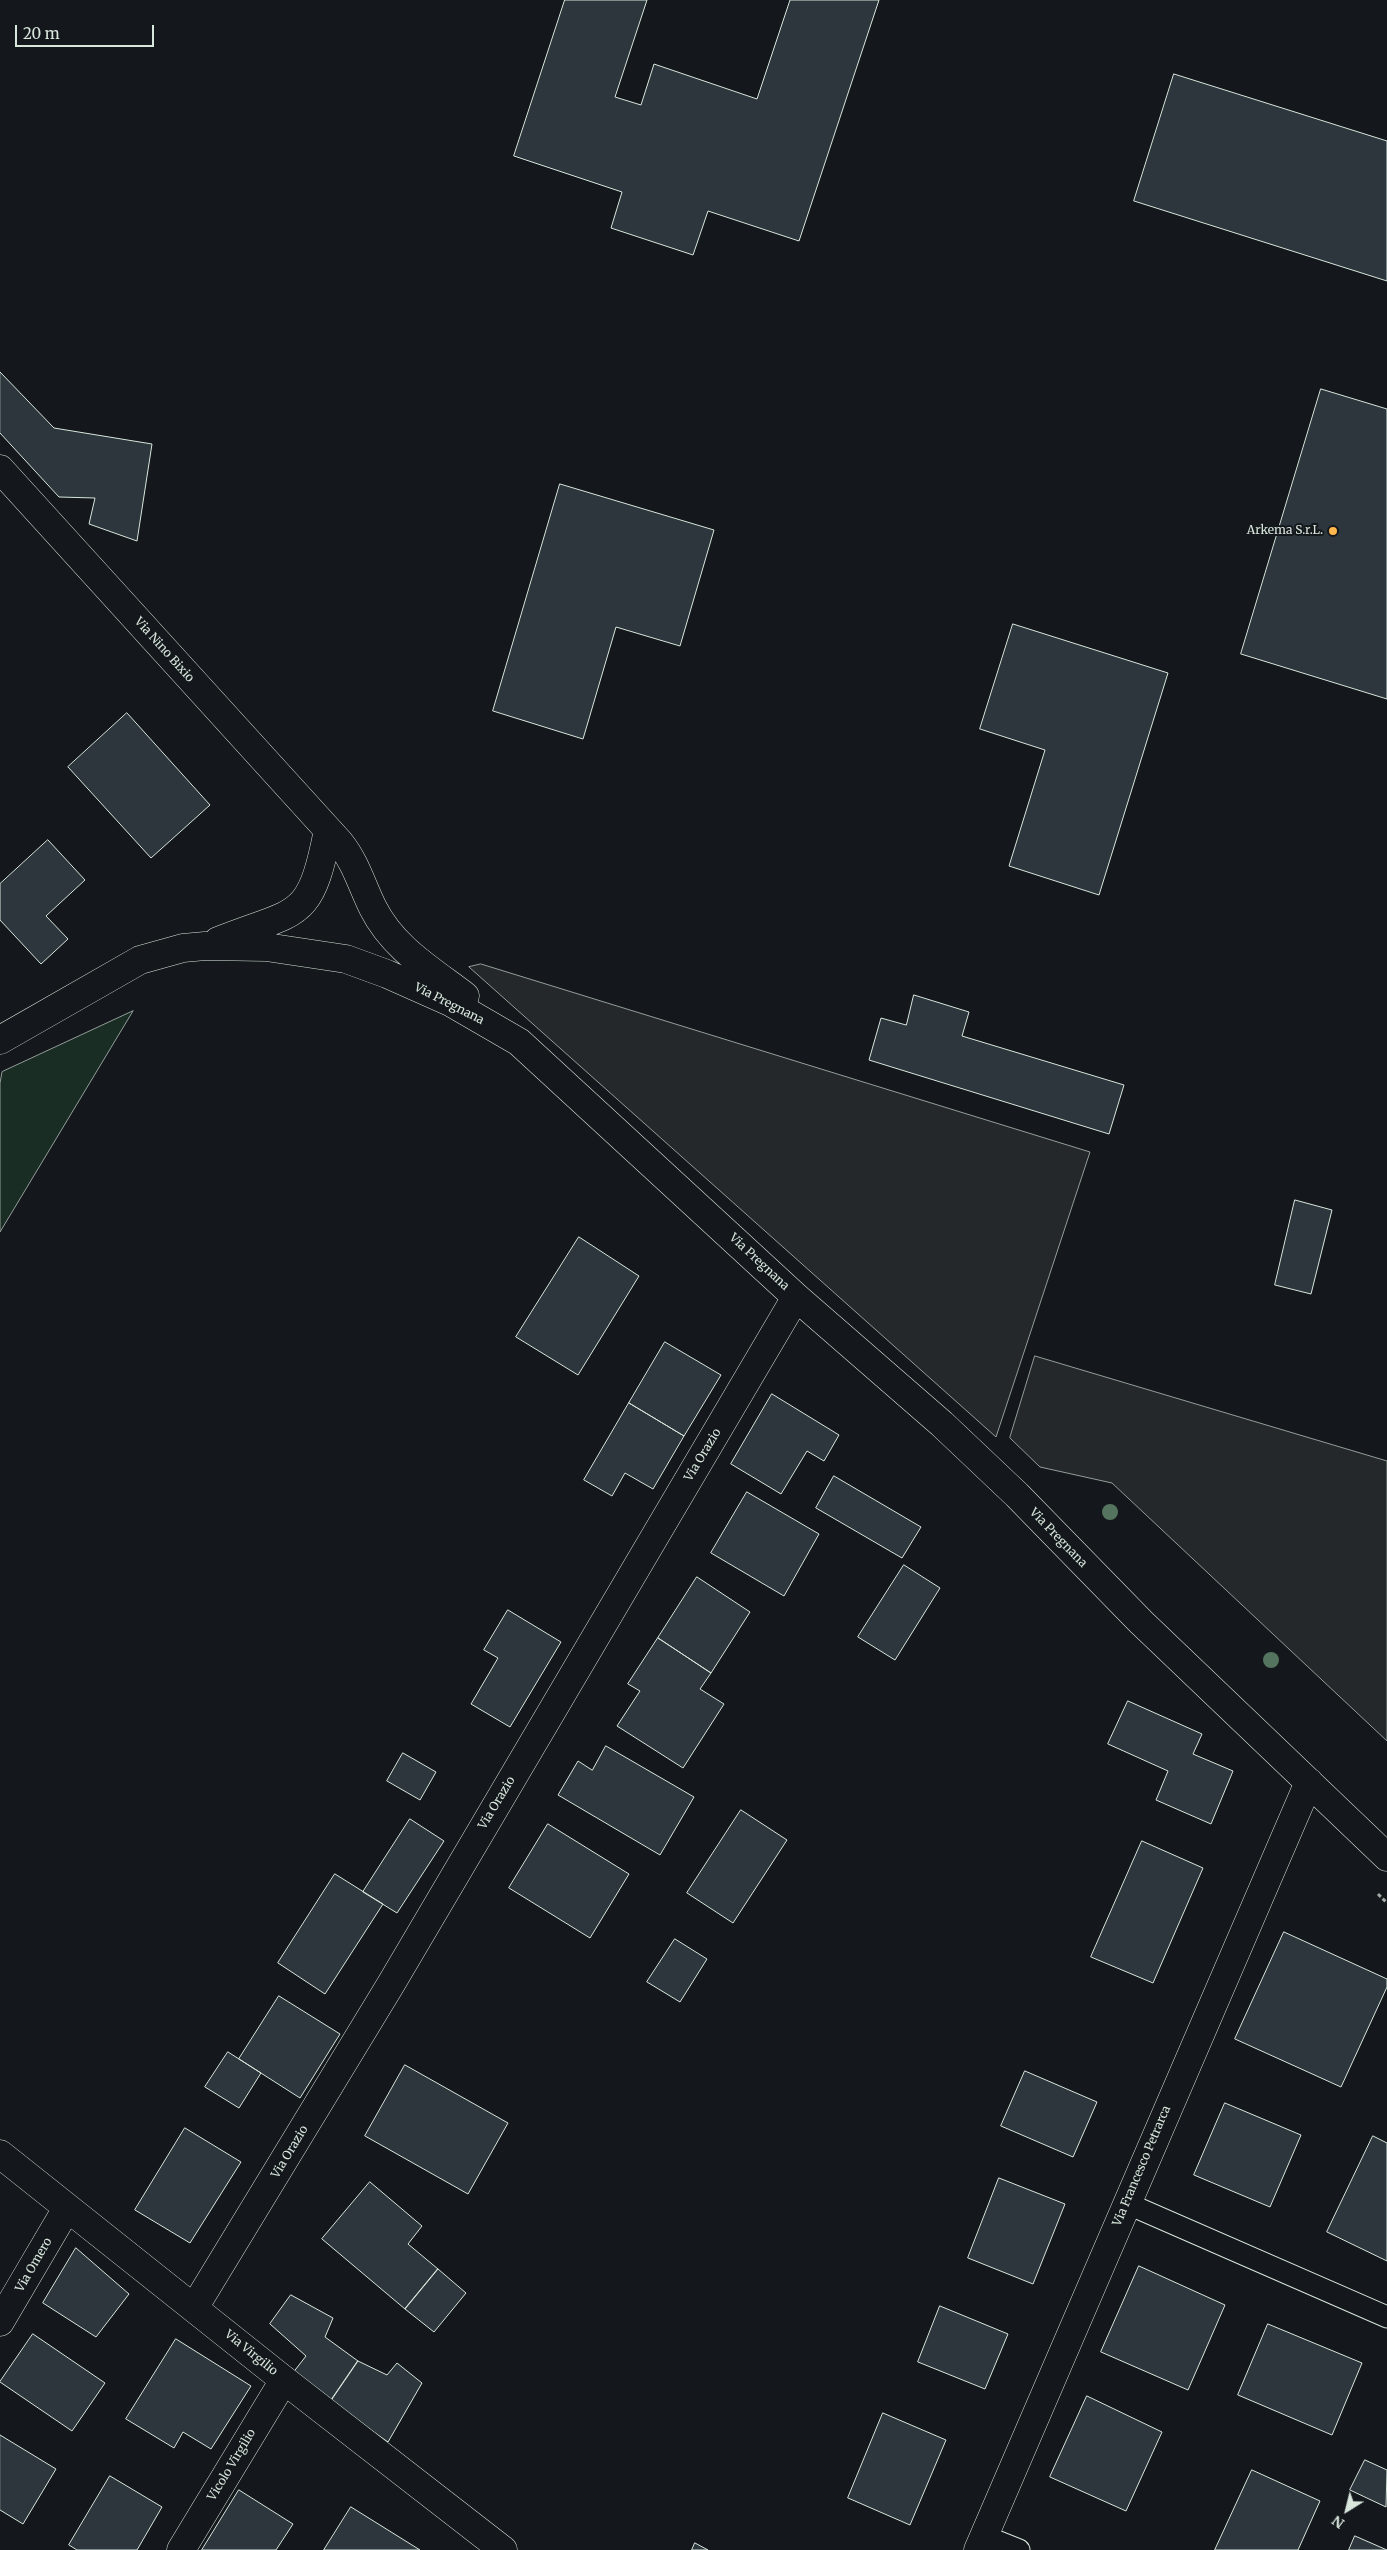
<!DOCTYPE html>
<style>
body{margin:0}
#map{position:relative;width:1387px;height:2550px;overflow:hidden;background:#14181c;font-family:Merriweather,serif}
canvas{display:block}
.north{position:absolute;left:1322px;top:2485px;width:50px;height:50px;-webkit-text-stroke:4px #14181c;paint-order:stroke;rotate:216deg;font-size:14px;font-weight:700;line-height:20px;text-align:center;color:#d8e6dc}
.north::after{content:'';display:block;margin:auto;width:18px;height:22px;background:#d8e6dc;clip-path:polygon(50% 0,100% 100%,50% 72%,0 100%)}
.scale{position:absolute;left:15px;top:25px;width:139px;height:22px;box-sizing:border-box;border:2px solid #d8e6dc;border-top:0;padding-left:6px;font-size:15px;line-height:18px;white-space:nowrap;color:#d8e6dc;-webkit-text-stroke:4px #14181c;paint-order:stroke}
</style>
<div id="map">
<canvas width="1387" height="2550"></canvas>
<div class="north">N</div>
<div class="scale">20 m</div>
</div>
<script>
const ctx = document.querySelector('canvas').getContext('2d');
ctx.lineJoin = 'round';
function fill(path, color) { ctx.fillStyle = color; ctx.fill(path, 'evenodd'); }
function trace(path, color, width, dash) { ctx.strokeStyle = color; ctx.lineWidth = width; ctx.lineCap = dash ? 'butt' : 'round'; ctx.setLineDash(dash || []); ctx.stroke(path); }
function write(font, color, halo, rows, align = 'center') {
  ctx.font = font + ' Merriweather,serif'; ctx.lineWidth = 4; ctx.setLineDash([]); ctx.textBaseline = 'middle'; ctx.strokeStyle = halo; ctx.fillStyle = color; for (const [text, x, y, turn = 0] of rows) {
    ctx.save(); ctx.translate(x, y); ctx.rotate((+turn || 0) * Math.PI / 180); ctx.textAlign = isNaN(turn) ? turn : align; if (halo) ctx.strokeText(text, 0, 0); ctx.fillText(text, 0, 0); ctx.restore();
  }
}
const green = new Path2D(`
 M133 1011 0 1232V1083L2 1072Z`);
fill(green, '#1a2d24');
trace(green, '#939e99', 1);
const parking = new Path2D(`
 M481 964 1090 1152 996 1437 469 967Z
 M1035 1356 1387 1461V1741L1112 1483 1040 1467 1010 1438Z`);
fill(parking, '#24282b');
trace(parking, '#939e99', 1);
const building = new Path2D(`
 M565 0H647L615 97 641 105 654 64 757 99 790 0H879L799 241 708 211 693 255 611 228 622 192 514 156Z
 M1174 74 1387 141V281L1134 201Z
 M0 372 54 428 152 444 137 541 89 524 95 498 59 497 0 433Z
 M1321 389 1387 409V699L1241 654Z
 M560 484 714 530 680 646 616 627 583 739 493 711Z
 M1013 624 1168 673 1099 895 1009 866 1045 750 980 729Z
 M127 713 210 805 151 858 68 767Z
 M48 840 85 880 46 916 68 939 41 964 0 920V884Z
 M914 995 969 1012 962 1036 1124 1085 1109 1134 869 1060 881 1018 906 1025Z
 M1295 1200 1332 1210 1311 1294 1275 1285Z
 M579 1237 639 1276 578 1375 516 1337Z
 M665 1342 721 1375 684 1436 629 1403Z
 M772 1394 839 1435 824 1461 807 1451 781 1494 731 1464Z
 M629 1403 684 1436 653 1489 625 1473 612 1496 584 1480Z
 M834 1476 921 1527 902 1558 816 1508Z
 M747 1492 819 1534 784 1596 711 1553Z
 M904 1565 940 1588 895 1660 858 1637Z
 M697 1577 750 1612 711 1673 658 1638Z
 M508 1610 561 1642 510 1727 471 1704 498 1658 484 1650Z
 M658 1638 711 1673 700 1689 724 1704 683 1768 617 1726 640 1691 628 1684Z
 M1128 1701 1202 1734 1193 1754 1233 1771 1211 1824 1156 1800 1168 1771 1108 1744Z
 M606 1746 694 1797 660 1855 558 1795 578 1761 592 1770Z
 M403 1753 436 1772 420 1800 387 1781Z
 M741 1810 787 1840 733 1923 687 1893Z
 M410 1819 444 1841 397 1913 363 1892Z
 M548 1824 629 1874 590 1938 509 1888Z
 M1142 1841 1203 1868 1153 1983 1091 1957Z
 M335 1874 383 1904 325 1994 278 1963Z
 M1284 1932 1387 1979V1987L1341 2087 1235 2039Z
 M675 1939 707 1959 680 2002 647 1982Z
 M279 1996 340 2034 300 2098 239 2059Z
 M228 2052 261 2073 239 2108 205 2087Z
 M405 2065 508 2123 468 2194 365 2136Z
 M1025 2071 1097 2102 1073 2157 1001 2126Z
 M1225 2103 1301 2135 1270 2207 1194 2175Z
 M185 2128 241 2162 190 2243 135 2210Z
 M1373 2136 1387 2143V2261L1327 2232Z
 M999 2178 1065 2204 1033 2284 968 2258Z
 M370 2182 422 2226 408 2244 438 2269 405 2309 322 2239Z
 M76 2248 129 2294 96 2337 43 2303Z
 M1139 2266 1225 2305 1188 2390 1101 2352Z
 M438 2269 466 2293 434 2332 405 2309Z
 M291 2295 333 2318 325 2337 358 2361 330 2402 292 2374 306 2356 270 2324Z
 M940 2306 1008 2334 985 2389 918 2362Z
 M1268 2324 1362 2363 1332 2435 1238 2395Z
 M33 2334 105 2383 72 2431 0 2382Z
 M176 2339 251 2386 211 2449 183 2432 174 2448 126 2419Z
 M358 2361 387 2375 397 2363 422 2383 388 2442 330 2402Z
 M1087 2396 1162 2432 1126 2511 1050 2477Z
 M883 2413 946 2440 910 2525 848 2498Z
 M0 2435 56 2469 23 2524 0 2510Z
 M1365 2460 1387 2470 1386 2507 1350 2490Z
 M1252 2470 1320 2501 1298 2550H1215Z
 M110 2476 162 2507 137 2550H77L69 2545Z
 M239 2490 293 2524 276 2550H202Z
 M351 2507 420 2550H324Z
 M1355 2536 1387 2550H1349Z
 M695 2543 708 2550H692Z`);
fill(building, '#2c363c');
trace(building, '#d8e6dc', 1);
const service = new Path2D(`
 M1126 2203 1387 2317
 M984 2536 1019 2550`);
const minor = new Path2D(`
 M0 469 340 843C356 863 362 886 373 908 393 948 431 970 465 996
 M218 941C298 909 310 923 328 830
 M0 1040 140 960 183 948 205 946 266 947 346 959 387 974 450 1002 519 1042 796 1297 942 1424 1017 1495 1141 1622 1387 1857
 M0 2154 284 2380 503 2550
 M194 2308 391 1984 796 1297
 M0 2322 67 2208
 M181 2550 284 2380
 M978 2550 1309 1782`);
trace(service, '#d8e6dc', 23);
trace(minor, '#d8e6dc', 29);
trace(new Path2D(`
 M1378 1894 1387 1903`), '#9da8a2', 3, [4, 2.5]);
trace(service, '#14181c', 21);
trace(minor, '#14181c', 28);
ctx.fillStyle = '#55745f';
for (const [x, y] of [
 [1110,1512],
 [1271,1660]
]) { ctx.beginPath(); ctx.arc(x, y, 8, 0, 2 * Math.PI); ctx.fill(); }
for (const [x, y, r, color] of [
 [1333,531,5,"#ffb74d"]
]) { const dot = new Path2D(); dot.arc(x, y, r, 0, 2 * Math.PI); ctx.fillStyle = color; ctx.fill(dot); trace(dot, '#14181c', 2); }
write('12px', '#d8e6dc', '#14181c', [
 ["Arkema S.r.L.",1323,531]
], 'right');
write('12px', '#d8e6dc', '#14181c', [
 ["Via Nino Bixio",164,650,48],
 ["Via Pregnana",449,1004,27],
 ["Via Pregnana",759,1262,43],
 ["Via Orazio",703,1455,-59],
 ["Via Pregnana",1058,1538,46],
 ["Via Orazio",497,1803,-59],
 ["Via Orazio",290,2152,-59],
 ["Via Francesco Petrarca",1142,2166,-67],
 ["Via Omero",34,2265,-60],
 ["Via Virgilio",251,2353,39],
 ["Vicolo Virgilio",232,2465,-59]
]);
</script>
